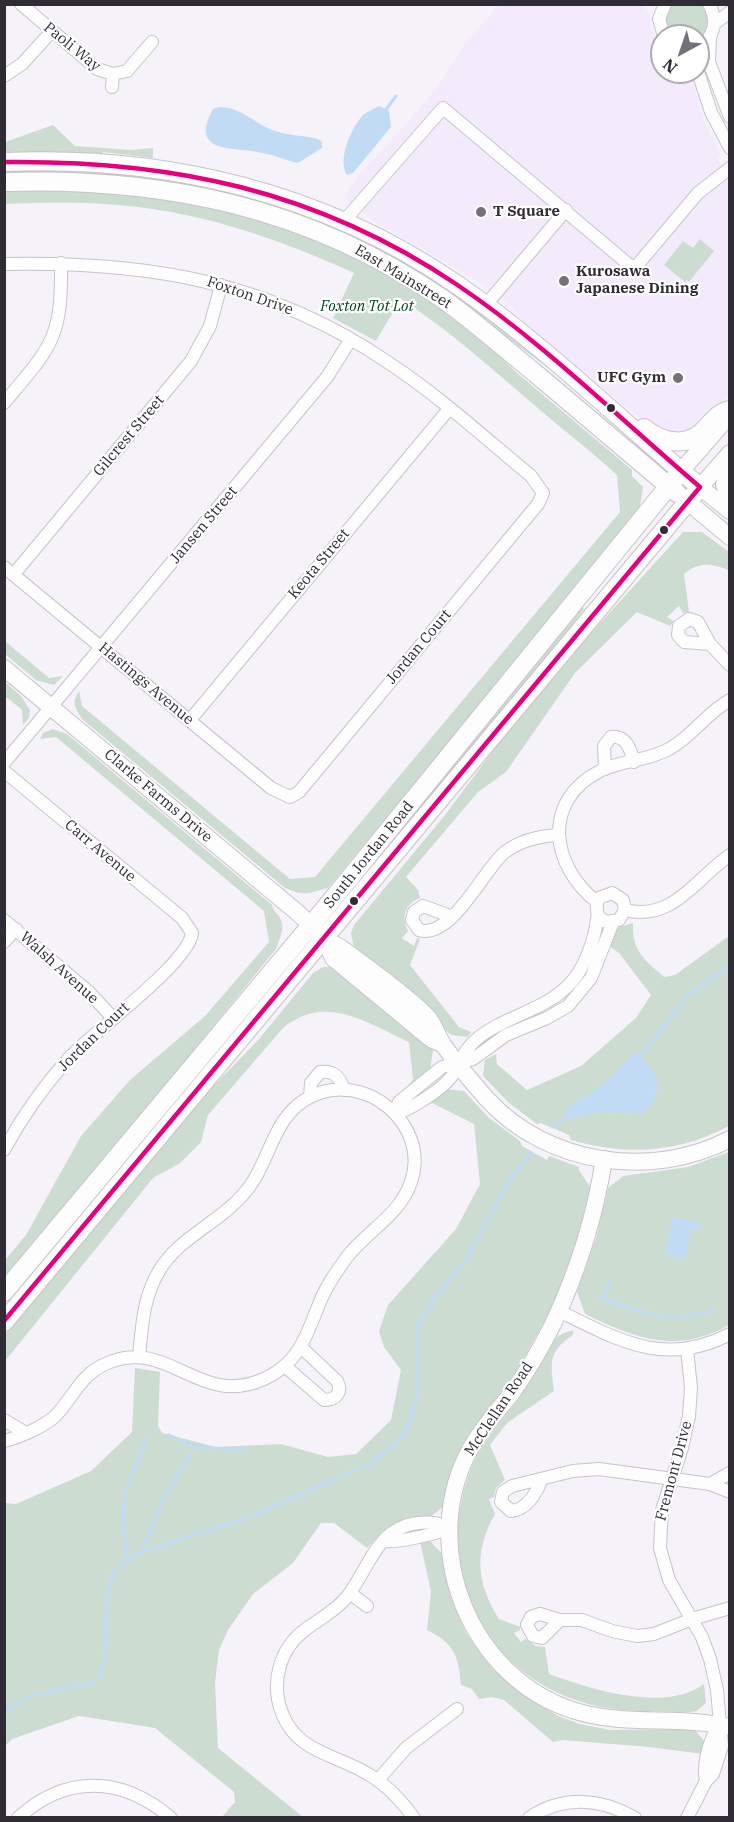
<!DOCTYPE html>
<style>
body{margin:0}
#map{position:relative;width:734px;height:1822px;overflow:hidden;background:#f6f2fa;font-family:"IBM Plex Serif",serif}
canvas{display:block}
.frame{position:absolute;inset:0;border:6px solid #302c35;pointer-events:none}
.north{position:absolute;left:650px;top:24px;width:60px;height:60px;box-sizing:border-box;background:#fff;border:2px solid #acabae;border-radius:50%;rotate:220deg;font-size:16px;font-weight:700;line-height:24px;text-align:center;color:#302c35}
.north::after{content:'';display:block;margin:auto;width:21px;height:27px;background:#75717a;clip-path:polygon(50% 0,100% 100%,50% 72%,0 100%)}
</style>
<div id="map">
<canvas width="734" height="1822"></canvas>
<div class="frame"></div>
<div class="north">N</div>
</div>
<script>
const ctx = document.querySelector('canvas').getContext('2d');
ctx.lineJoin = 'round';
function fill(path, color) { ctx.fillStyle = color; ctx.fill(path, 'evenodd'); }
function trace(path, color, width, dash) { ctx.strokeStyle = color; ctx.lineWidth = width; ctx.lineCap = dash ? 'butt' : 'round'; ctx.setLineDash(dash || []); ctx.stroke(path); }
function write(font, color, halo, rows, align = 'center') {
  ctx.font = font + ' "IBM Plex Serif",serif'; ctx.lineWidth = 4.5; ctx.setLineDash([]); ctx.textBaseline = 'middle'; ctx.strokeStyle = halo; ctx.fillStyle = color; for (const [text, x, y, turn = 0] of rows) {
    ctx.save(); ctx.translate(x, y); ctx.rotate((+turn || 0) * Math.PI / 180); ctx.textAlign = isNaN(turn) ? turn : align; if (halo) ctx.strokeText(text, 0, 0); ctx.fillText(text, 0, 0); ctx.restore();
  }
}
fill(new Path2D(`
 M498 5H644L650 15 651 30 662 45V72H689L693 79 701 114 720 152 718 159 729 176V394L702 426 683 437 652 429 519 317 512 307 479 282 377 223 348 202 345 197 354 181 437 88 464 45Z`), '#f3ebfc');
fill(new Path2D(`
 M669 5 706 6 710 27 698 43V36H668L663 17Z
 M53 125 75 146 131 150 153 148V158L103 152 102 156H5V142Z
 M37 168 145 173 242 195 139 178 82 174 5 175 4 169Z
 M39 187 189 200 300 231 390 274 467 325 517 373 632 470V476L643 487 639 513 328 888C307 893 307 897 285 888L82 719C75 707 71 703 79 691L82 706 290 879 315 877 620 512 617 475C592 452 566 432 540 410 494 371 452 332 401 299L376 341 333 318 354 273C275 237 193 209 105 204 72 202 38 203 5 204L4 189Z
 M345 230C383 249 421 268 456 293 527 343 592 403 658 458L547 367 456 300 342 233Z
 M700 239 714 251 689 282 687 280 685 282 664 265 683 241 693 248Z
 M683 532H702L729 552V570C710 564 701 561 684 574L689 612 683 613 679 606 667 617 674 621 670 626 637 612 575 673 506 772 478 792 406 877 418 890 420 898C405 904 401 916 408 931L402 938 414 946 417 938 420 939 410 965 459 1027 471 1032 468 1037 451 1035 354 948 351 933 354 925 445 815 509 729 562 665Z
 M581 606 584 609 540 670 380 861 427 797Z
 M5 641 49 678 63 676 54 685 36 680 5 654Z
 M5 682 21 696 30 710 29 718 23 725 22 710 5 696Z
 M53 729 67 734 272 905C273 912 277 912 280 918 286 929 279 939 276 949L5 1283V1260L26 1235 81 1136 130 1080 205 1016 269 942 264 911 56 737 40 739 43 733Z
 M633 923C632 951 644 959 664 977L675 975 729 936V1126C678 1153 627 1156 571 1140L569 1135 541 1123 537 1124 509 1103 483 1076 485 1060 496 1054 497 1064 527 1090 581 1066 636 1018 651 995 619 953 609 946 616 928Z
 M323 967H334L409 1026 433 1050 430 1070 400 1094 413 1080 409 1042C366 1023 326 993 283 1028L208 1115 201 1142 180 1163 153 1178 5 1361V1334L197 1103 259 1039 313 973Z
 M445 1089 464 1091 489 1118 520 1141 522 1146 547 1160 549 1156 579 1167V1170L590 1187 589 1193 575 1247 554 1304 519 1367 465 1443 452 1473 444 1506 429 1518 393 1525 384 1531 367 1548 334 1523H321L293 1563 253 1594 228 1630 219 1650 215 1683 218 1748 303 1817H222L235 1802 234 1792 155 1728 79 1716 12 1739 5 1746V1503L16 1504 91 1471 132 1432 135 1368 160 1372 158 1426 162 1433 216 1447 281 1444 328 1457 356 1454 391 1420 401 1370 384 1347 379 1331 388 1305 456 1229 480 1184 474 1124 432 1103 416 1111Z
 M729 1152V1325C677 1355 634 1338 585 1314L577 1292 596 1238 608 1188 623 1176 688 1167Z
 M573 1330V1335C547 1352 551 1363 554 1391L507 1423 490 1445 505 1480 496 1488 494 1497 489 1499 495 1514C474 1551 476 1582 499 1619L520 1627V1630L514 1633 521 1642 525 1639 536 1646 545 1647 549 1674C589 1689 666 1713 704 1684L706 1703C703 1705 699 1710 696 1711 687 1714 661 1711 650 1711 517 1715 422 1600 470 1471 480 1445 499 1425 515 1403 526 1388 536 1373 545 1357 548 1352 551 1342 556 1338 560 1334 568 1332 573 1330Z
 M420 1541H430L442 1554 450 1594 466 1633 493 1669 516 1689 558 1716 580 1724 610 1730 694 1729 705 1742 703 1754 649 1747 563 1740 553 1742 504 1700 492 1697 479 1699 472 1689 461 1685C458 1655 455 1644 427 1630L431 1592Z`), '#cddcd1');
fill(new Path2D(`
 M379 106 389 111 391 127 353 173 347 175C337 160 351 129 362 116 366 112 374 109 379 106Z
 M219 107C242 107 254 124 275 131 289 136 304 135 318 139L322 142V148L298 163C285 160 271 154 258 152 231 147 189 153 213 109Z
 M634 1051C656 1069 668 1089 644 1113L599 1112 571 1118 565 1115 566 1108C594 1093 615 1076 634 1051Z
 M673 1217 700 1223 698 1230 691 1229 685 1259 664 1255Z`), '#c2dbf4');
trace(new Path2D(`
 M385 111 396 96
 M640 1058 687 996 730 965
 M552 1127 569 1115
 M601 1298C638 1312 674 1325 712 1310
 M604 1299 609 1282
 M168 1435 196 1447 246 1450
 M141 1552 164 1497 190 1455
 M127 1560C124 1534 120 1506 129 1481 135 1466 142 1453 146 1438
 M4 1712 29 1696 94 1682 100 1677C111 1650 100 1593 115 1571 122 1562 132 1557 141 1552L244 1519 353 1471 371 1463 399 1440 409 1424 418 1392V1324L431 1303 467 1259 508 1181 532 1153`), '#c2dbf4', 3);
const street = new Path2D(`
 M21 4 97 69 113 74 127 71 152 42
 M714 24 730 12
 M664 36 659 19 665 4
 M710 38 709 62 730 117
 M698 47C715 38 718 20 709 4
 M698 72 711 112 730 148
 M4 76 22 64 52 31
 M112 87 113 74
 M344 221 443 108 634 269 698 193 730 168
 M4 264C147 261 269 281 389 363 439 396 485 438 531 476L543 493 538 504 299 792 290 797 271 788 4 567
 M485 306 566 210
 M4 403C52 346 62 339 61 263
 M14 574 191 361 210 326 221 285
 M710 644 684 642 678 635 679 626 689 619 698 622 710 644 730 665
 M190 720 449 409
 M4 763 327 377 351 339
 M605 769 604 746 611 737C626 735 631 750 634 762
 M4 771 182 918 192 933C189 963 93 1032 68 1059 43 1087 22 1117 4 1150
 M597 902C551 866 541 801 600 771 622 760 648 761 669 749 693 736 706 713 730 700
 M625 910C673 922 696 878 730 855
 M450 916 423 906 414 912 412 920 419 930C452 940 485 867 505 852 521 840 539 836 558 835
 M4 920 89 992 112 1017
 M4 942 16 929
 M310 1097 311 1083 320 1072C334 1070 340 1077 344 1090
 M395 1113C410 1111 443 1088 452 1076 461 1062 464 1049 478 1038 509 1013 553 1010 577 975 587 960 595 937 597 919 599 911 594 906 599 898L612 893 623 900 625 910 619 920 606 922 598 916
 M395 1113 399 1102 442 1067 473 1059 506 1035 547 1018 568 1006 591 978 613 922
 M559 1311C618 1340 665 1368 730 1334
 M286 1367 324 1400C336 1400 343 1392 337 1381L302 1348
 M4 1420 24 1432
 M4 1441C20 1437 49 1425 59 1412 76 1392 83 1372 110 1362 170 1339 200 1408 264 1379 300 1363 306 1335 320 1302 326 1286 337 1271 347 1257 367 1231 400 1215 411 1182 431 1124 364 1069 310 1097 274 1115 271 1157 250 1186 224 1222 180 1235 159 1271 143 1298 142 1326 139 1357
 M541 1481C536 1494 526 1510 511 1511L501 1502 503 1492 512 1486 573 1471 599 1469 710 1484 730 1492
 M710 1484 730 1473
 M384 1541C394 1543 439 1534 448 1528 438 1522 430 1522 418 1523 375 1528 369 1570 346 1598 335 1611 320 1619 306 1629 280 1648 270 1682 282 1713 297 1753 336 1754 368 1774 387 1785 401 1800 414 1818
 M350 1593 367 1606
 M560 1620 542 1638 533 1636 527 1625 531 1617 540 1614 560 1620H582L612 1631 637 1636 654 1634 692 1619 730 1608
 M378 1780 406 1748 457 1709
 M706 1781C702 1762 710 1742 718 1724
 M18 1818C66 1774 122 1776 171 1818
 M529 1818C563 1795 601 1798 635 1818
 M687 1818 706 1781 713 1774 722 1746 717 1690 710 1659 702 1637 669 1580 660 1548 662 1510 682 1448 689 1416 691 1388 687 1349`);
const secondary = new Path2D(`
 M730 453 700 487 730 511
 M730 468 724 485 730 498
 M681 471 730 415
 M688 502 730 537
 M4 668 298 913C307 921 315 931 324 938 330 943 338 945 344 950 371 970 401 991 426 1015 435 1024 437 1036 444 1046 457 1064 472 1082 487 1099 547 1165 652 1180 730 1139
 M324 938 333 958 431 1039 442 1044
 M604 1159C595 1217 578 1271 553 1324 541 1348 527 1372 511 1394 495 1414 478 1433 466 1457 421 1552 470 1676 572 1710 624 1727 677 1715 730 1727`);
const primary = new Path2D(`
 M4 162C165 155 323 192 456 284 543 344 620 420 700 487L4 1322
 M4 182C164 177 309 207 443 299 475 322 504 348 535 373 582 413 629 453 677 493
 M644 428C660 441 683 448 701 433 712 423 715 414 730 410
 M4 1292 322 912 681 471`);
trace(street, '#c7c3cb', 14);
trace(secondary, '#c7c3cb', 18);
trace(primary, '#c7c3cb', 20);
trace(street, '#fefdfe', 12);
trace(secondary, '#fefdfe', 16);
trace(primary, '#fefdfe', 18);
trace(new Path2D(`
 M4 162C171 160 316 190 456 284 544 343 620 419 700 487L4 1321`), '#e5007d', 4.5);
for (const [x, y, r, color] of [
 [481,212,6,"#75717a"],
 [564,281,6,"#75717a"],
 [678,378,6,"#75717a"],
 [611,408,5,"#302c35"],
 [664,530,5,"#302c35"],
 [354,901,5,"#302c35"]
]) { const dot = new Path2D(); dot.arc(x, y, r, 0, 2 * Math.PI); ctx.fillStyle = color; ctx.fill(dot); trace(dot, '#fff', 2); }
write('15px', '#302c35', '#fff', [
 ["Paoli Way",72,47,39],
 ["East Mainstreet",403,277,31],
 ["Foxton Drive",250,296,19],
 ["Gilcrest Street",129,436,-50],
 ["Jansen Street",204,525,-50],
 ["Keota Street",319,564,-50],
 ["Jordan Court",419,647,-50],
 ["Hastings Avenue",146,684,40],
 ["Clarke Farms Drive",158,796,40],
 ["Carr Avenue",100,851,40],
 ["South Jordan Road",369,855,-51],
 ["Walsh Avenue",59,968,42],
 ["Jordan Court",94,1037,-44],
 ["McClellan Road",499,1409,-56],
 ["Fremont Drive",674,1471,-75]
]);
write('bold 15px', '#302c35', '#fff', [
 ["T Square",493,212],
 ["Kurosawa",576,272],
 ["Japanese Dining",576,289],
 ["UFC Gym",666,378,"right"]
], 'left');
write('italic 15px', '#03431a', '#fff', [
 ["Foxton Tot Lot",367,307]
]);
</script>
